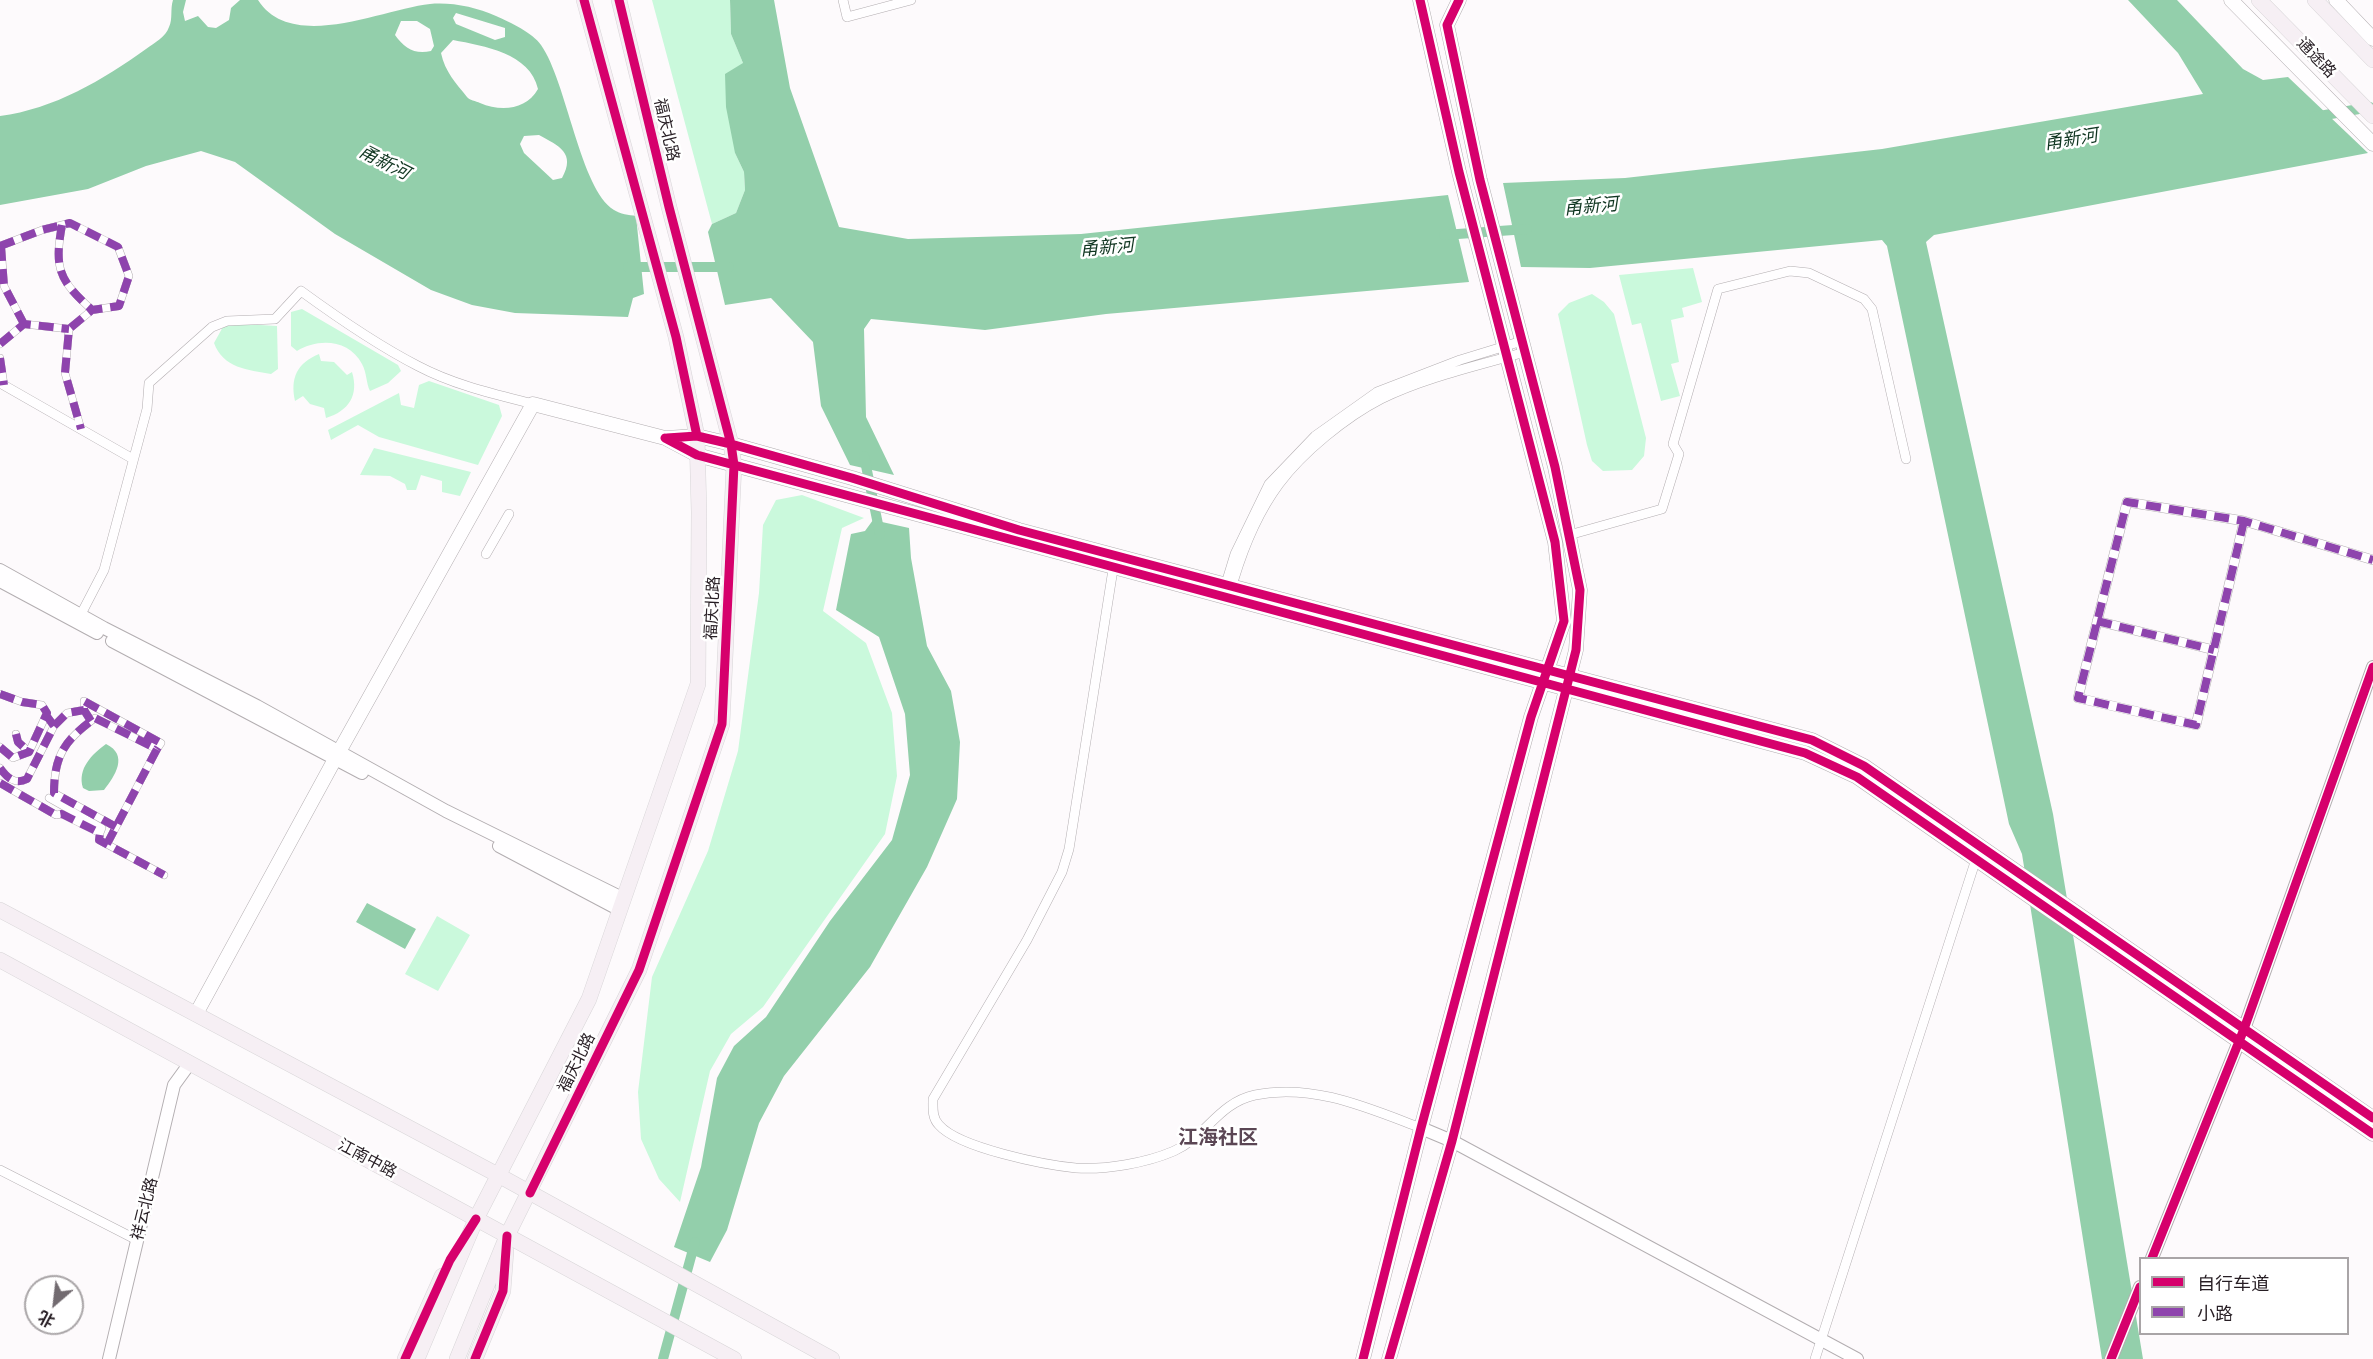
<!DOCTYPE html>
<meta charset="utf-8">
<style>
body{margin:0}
#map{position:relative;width:2373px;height:1359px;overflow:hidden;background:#fdfafc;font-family:"Libre Baskerville","Noto Sans SC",serif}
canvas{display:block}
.legend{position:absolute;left:2139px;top:1257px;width:210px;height:78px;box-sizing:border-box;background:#fff;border:2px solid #a9a5a7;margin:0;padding:8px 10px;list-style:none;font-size:18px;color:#271e24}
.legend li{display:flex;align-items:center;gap:12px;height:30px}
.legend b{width:30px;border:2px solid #a9a5a7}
.north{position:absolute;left:24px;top:1275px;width:60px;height:60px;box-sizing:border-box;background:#fff;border:2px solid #a9a5a7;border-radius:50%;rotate:208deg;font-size:16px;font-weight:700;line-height:24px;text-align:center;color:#271e24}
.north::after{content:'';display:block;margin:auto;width:21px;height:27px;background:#726b70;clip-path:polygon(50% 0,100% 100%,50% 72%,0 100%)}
</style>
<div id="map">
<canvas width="2373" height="1359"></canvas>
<ul class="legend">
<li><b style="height:8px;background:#d6006c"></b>自行车道</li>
<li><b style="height:8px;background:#8e44ad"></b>小路</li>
</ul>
<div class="north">北</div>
</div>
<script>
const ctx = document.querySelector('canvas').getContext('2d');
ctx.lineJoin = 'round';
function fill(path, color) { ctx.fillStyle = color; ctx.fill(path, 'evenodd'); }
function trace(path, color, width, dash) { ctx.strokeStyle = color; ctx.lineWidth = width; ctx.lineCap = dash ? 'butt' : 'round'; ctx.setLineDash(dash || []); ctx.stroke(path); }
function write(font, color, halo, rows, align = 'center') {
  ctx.font = font + ' "Libre Baskerville","Noto Sans SC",serif'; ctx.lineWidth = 5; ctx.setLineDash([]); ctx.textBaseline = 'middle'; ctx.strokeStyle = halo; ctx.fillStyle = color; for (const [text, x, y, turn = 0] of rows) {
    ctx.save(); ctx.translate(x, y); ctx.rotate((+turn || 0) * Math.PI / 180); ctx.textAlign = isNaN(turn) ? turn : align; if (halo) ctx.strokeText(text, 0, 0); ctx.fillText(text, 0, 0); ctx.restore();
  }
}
fill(new Path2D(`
 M652 0H730L731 34 743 63 735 153 744 172 745 190 736 213 712 224Z
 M1693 268 1702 302 1682 308 1684 317 1671 320 1679 362 1671 364 1680 396 1661 401 1641 323 1632 325 1619 275Z
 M1592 294 1604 302 1614 314 1646 438 1644 456 1632 470 1603 471 1592 461 1587 445 1558 314 1569 303Z
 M302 309 398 365 401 371 388 383 370 391C366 383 367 373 362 364 349 339 318 338 297 351L291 346V312Z
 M244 324 277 326 278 369 271 374C248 370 223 368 214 343L224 325Z
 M319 354 321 361 334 362 347 375 352 372C359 395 349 411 326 418L324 408 310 404 303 396 295 401C290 378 297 363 319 354Z
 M429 381 499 405 502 416 478 465 379 437 358 425 331 440 328 430 399 393 401 405 414 408 419 385Z
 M374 448 471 472 460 496 442 492V481L421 475 416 490H407L405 484 390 476 360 475Z
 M802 495 864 518 842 528 823 611 866 643 892 713 897 776 885 834 763 1007 731 1034 710 1071 680 1202 659 1179 641 1139 638 1092 652 977 708 851 738 751 759 593 763 525 776 500Z
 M437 916 470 935 438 991 405 974Z`), '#caf9dc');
fill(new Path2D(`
 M173 0H186L183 12 185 21 198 16 208 27 216 28 229 20 231 8 240 0H258C292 53 383 9 430 4 451 2 476 7 496 16 510 22 533 33 541 45 567 82 580 189 614 210 620 214 629 215 636 216L644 294 633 298 628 317 515 313 472 305 431 290 335 234 235 162 201 151 146 166 88 189 0 205V116C54 109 103 80 146 49 154 43 166 37 169 27 173 19 170 9 173 0ZM456 13 505 28V37L495 40 456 24 453 18ZM401 21H417L430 29 434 46 431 51C415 55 404 48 395 35ZM453 40C484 46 530 53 538 89 526 110 501 112 480 103 476 101 469 100 467 97 456 83 445 72 441 53ZM539 135C559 146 576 153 562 178L553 180 524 153 520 144 524 136Z
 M730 0H774L790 88 839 227 908 239 1081 234 1448 195 1469 282 1106 314 985 330 871 319 864 329 866 417 894 475 850 465 821 406 813 342 771 298 725 305 708 232 712 224 736 213 745 190 744 172 735 153 726 107 725 74 743 63 731 34Z
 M2128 0H2177L2243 69 2263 80 2288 77 2368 153 1934 235 1926 242 2053 814 2143 1359H2102L2022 854 2009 824 1887 246 1882 240 1590 268 1521 267 1503 183 1625 178 1882 149 2203 94 2178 53Z
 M873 520 909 528 911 558 927 646 951 691 960 742 957 799 927 867 870 967 784 1076 759 1123 727 1230 710 1262 674 1247 701 1167 717 1078 734 1046 766 1017 830 921 892 840 910 775 905 714 879 637 836 610 851 534 865 531Z
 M106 744C129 755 115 776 104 790L89 791 83 788C77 769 92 754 106 744Z
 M367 903 416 929 405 949 356 922Z`), '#93cfab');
trace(new Path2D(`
 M2314 117 2370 107
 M1444 235 1527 229
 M628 267H729
 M864 456 880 534
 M663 1359 695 1242`), '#93cfab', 10);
const pedestrian = new Path2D(`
 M62 225C54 269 59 280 92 310
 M0 246 42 230 70 223 118 247 129 276 119 306 92 310 69 329 65 373 81 429
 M1 246 4 286 24 324
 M0 344 24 324 69 329
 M0 358 4 385
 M0 694 22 702 42 705 47 713 29 752 13 758 0 747
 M91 721 84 710V701L161 743 157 749
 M54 726 67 713 84 710
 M16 734 18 742 29 752
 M0 768C7 778 15 785 27 779L54 726 46 715
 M0 783 56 815 62 814 100 833 99 840 164 875
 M49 798 102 828 100 833
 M107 844 157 749 95 718C65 740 54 755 54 793L116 827`);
const minor = new Path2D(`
 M843 0 847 17 911 0
 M0 383 133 459
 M2244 521 2196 725 2078 698 2127 502 2244 521 2373 560
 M1569 535 1662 509 1679 454 1673 444 1718 289 1790 271 1809 273 1864 299 1872 309 1906 459
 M486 554 509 514
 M1114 563 1069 849 1062 872 1027 940 933 1099C933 1108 932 1118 939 1125 959 1148 1045 1165 1076 1168 1106 1170 1146 1163 1174 1151 1206 1137 1218 1103 1255 1095 1313 1083 1368 1108 1421 1128
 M1234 579C1244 546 1259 511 1279 484 1303 452 1346 417 1381 399 1426 377 1477 366 1525 352
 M1224 590 1235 554 1269 484 1315 436 1377 392 1460 360 1522 341
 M78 620 104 570 147 409 149 383 212 327 227 321 275 319 301 291C338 318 377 345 418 366 454 385 494 394 533 404
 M2097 621 2214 650
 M0 1170 137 1240
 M1815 1359 1977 856`);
const tertiary = new Path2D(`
 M0 570 104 628 257 706 446 811 624 899
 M0 581 97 633
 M112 641 362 773
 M499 846 620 910
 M1421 1128 1452 1141 1857 1359
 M2152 1258 2244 1029 2373 667
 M109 1359 174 1085 190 1063
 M2111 1359 2140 1287`);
const secondary = new Path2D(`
 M2231 0 2373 144
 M2336 0 2373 39
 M666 438 697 436 731 444 852 478 1019 530 1812 740 1864 766 2373 1118
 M196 1014 335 759 533 404 665 438 697 455 1805 753 1857 777 2373 1134
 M1363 1359 1421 1128 1531 717 1564 621 1555 542 1459 172 1420 0
 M1389 1359 1452 1141 1576 650 1580 590 1555 467 1480 180 1447 25 1459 0`);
const primary = new Path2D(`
 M2259 0 2373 116
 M2315 0 2373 60
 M0 910 498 1175 832 1359
 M0 960 734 1359
 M405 1359 442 1276
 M417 1359 476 1219 589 999 698 684 699 512 697 436 676 337 584 0
 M457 1359 507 1236 639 970 722 724 734 465 731 444 669 207 619 0
 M475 1359 503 1291 506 1251`);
trace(pedestrian, '#b3aeb1', 8);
trace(minor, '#b3aeb1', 10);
trace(tertiary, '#b3aeb1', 14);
trace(secondary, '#b3aeb1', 15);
trace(primary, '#d7d5d7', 16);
trace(pedestrian, '#fffeff', 7);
trace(minor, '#fffeff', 9);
trace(tertiary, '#fffeff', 12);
trace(secondary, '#fffeff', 14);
trace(primary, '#f6eff4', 15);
trace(new Path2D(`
 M62 225C54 269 59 280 92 310
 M0 246 42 230 70 223 118 247 129 276 119 306 92 310 69 329 65 373 81 429
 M1 246 4 286 24 324
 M0 344 24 324 69 329
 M0 358 4 385
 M2244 521 2196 725 2078 698 2127 502 2244 521 2373 560
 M2097 621 2214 650
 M0 694 22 702 42 705 47 713 29 752 13 758 0 747
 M91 721 84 710V701L161 743 157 749
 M54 726 67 713 84 710
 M16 734 18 742 29 752
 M0 768C7 778 15 785 27 779L54 726 46 715
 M0 783 56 815 62 814 100 833 99 840 164 875
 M107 844 157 749 95 718C65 740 54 755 54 793L116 827`), '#8e44ad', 8, [15, 8]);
trace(new Path2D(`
 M584 0 676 337 697 436
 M665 438 697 455 1805 753 1857 777 2373 1134
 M667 438 697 436 731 444 852 478 1019 530 1812 740 1864 766 2373 1118
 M530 1193 639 970 722 724 734 465 731 444 669 207 619 0
 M2152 1258 2244 1029 2373 667
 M405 1359 450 1260 476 1219
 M475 1359 503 1291 507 1236
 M1363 1359 1421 1128 1531 717 1564 621 1555 542 1459 172 1420 0
 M1389 1359 1452 1141 1576 650 1580 590 1555 467 1480 180 1447 25 1459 0
 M2111 1359 2140 1287`), '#d6006c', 9);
write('16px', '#271e24', '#fff', [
 ["通途路",2316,58,46],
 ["福庆北路",666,130,77],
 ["福庆北路",713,608,-87],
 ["福庆北路",577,1063,-64],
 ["江南中路",367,1159,28],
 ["祥云北路",145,1209,-76]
]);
write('italic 18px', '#0f3520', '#fff', [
 ["甬新河",2071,140,-9],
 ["甬新河",384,163,27],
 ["甬新河",1591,207,-5],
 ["甬新河",1107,248,-5]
]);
write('bold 20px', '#5b4654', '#fff', [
 ["江海社区",1218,1138]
]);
</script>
